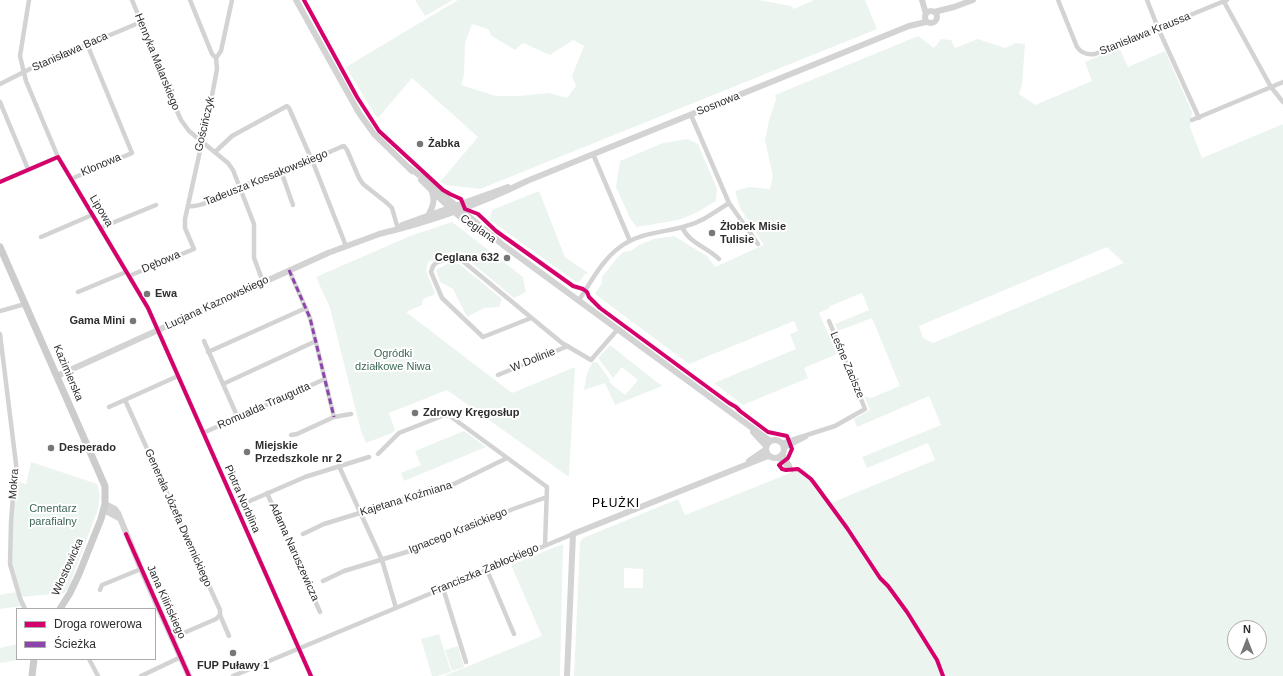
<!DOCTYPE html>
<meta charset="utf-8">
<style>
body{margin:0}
#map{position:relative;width:1283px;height:676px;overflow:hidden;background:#fff;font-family:Arial,sans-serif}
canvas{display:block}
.legend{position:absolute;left:16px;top:608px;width:140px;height:52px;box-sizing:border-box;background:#fff;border:1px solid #ababab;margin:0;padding:5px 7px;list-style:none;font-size:12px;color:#2e2e2e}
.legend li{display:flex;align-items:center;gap:8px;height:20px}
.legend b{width:20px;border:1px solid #ababab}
.north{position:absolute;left:1227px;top:620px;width:40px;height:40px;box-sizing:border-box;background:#fff;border:1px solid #ababab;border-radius:50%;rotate:0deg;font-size:11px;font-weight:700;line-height:16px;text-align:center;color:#2e2e2e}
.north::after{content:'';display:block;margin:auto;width:14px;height:18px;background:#777;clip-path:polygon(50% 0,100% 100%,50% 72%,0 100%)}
</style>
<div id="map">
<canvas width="1283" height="676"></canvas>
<ul class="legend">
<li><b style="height:5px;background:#d6006c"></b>Droga rowerowa</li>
<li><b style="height:5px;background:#8e44ad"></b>Ścieżka</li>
</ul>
<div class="north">N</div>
</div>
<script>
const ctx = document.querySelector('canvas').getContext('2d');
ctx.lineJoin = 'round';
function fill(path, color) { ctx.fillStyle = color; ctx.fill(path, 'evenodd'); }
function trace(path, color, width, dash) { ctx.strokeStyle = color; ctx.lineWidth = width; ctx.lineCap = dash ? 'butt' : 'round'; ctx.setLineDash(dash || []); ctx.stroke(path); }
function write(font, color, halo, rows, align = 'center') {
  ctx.font = font + ' Arial,sans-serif'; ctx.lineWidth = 4; ctx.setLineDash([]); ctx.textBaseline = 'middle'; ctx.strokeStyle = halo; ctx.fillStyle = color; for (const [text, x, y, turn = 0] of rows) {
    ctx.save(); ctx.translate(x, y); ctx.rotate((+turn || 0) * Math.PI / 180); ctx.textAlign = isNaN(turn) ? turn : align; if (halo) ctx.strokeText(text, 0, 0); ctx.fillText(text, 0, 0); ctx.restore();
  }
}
fill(new Path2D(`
 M415 0H453L425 16Z
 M458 0H759L791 6 794 9 814 0H865L877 29 480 189 446 185 440 182 478 137 412 78 378 118 375 115 346 67ZM472 24 488 29 492 36 515 50 523 43 550 55 573 40 584 46 572 76 576 86 567 98 549 93 519 96H496L461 85 464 75 465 43Z
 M918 36 934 48 941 39 951 40 955 48 978 39 1005 48 1016 43 1025 44 1022 85 1019 94 1035 105 1092 81 1085 62 1119 47 1128 67 1165 51 1192 112 1190 127 1202 158 1283 124V676H574L580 542 583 538 678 499 685 515 803 468 818 484 831 503 935 460 928 443 867 468 862 457 941 425 929 396 857 427 854 419 870 410 864 396 871 398 900 386 872 318 838 331 835 324 869 310 862 293 830 306 828 309 819 313 837 354 804 368 808 378 743 405 714 383 796 349 790 334 798 331 794 321 689 364 595 294 602 283V277L617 258 623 252 631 251 639 245 654 239 674 236 707 256 715 267 764 245 740 208 735 191 749 187 770 189 773 176 765 140 769 120 776 99 775 95ZM1107 247 1124 263 933 343 923 338 919 326ZM624 568 643 569V588H624ZM1235 628H1259V652H1235Z
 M688 139 698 144 717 189 716 201 696 213 678 220 637 227 631 220 616 187 620 161 663 143Z
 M539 191 565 257 588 273 585 274 580 281 576 282 490 220 492 210Z
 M452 222 523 277 526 292 514 298 460 253 452 252 428 262 426 271 435 293 433 295 423 299 422 305 406 312 512 393 575 367 569 477 447 390 389 413 395 430 392 433 366 443 361 431 330 308 316 277 410 236Z
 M451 262 459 264 502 299 499 307 484 308 467 317 453 289 440 282 436 270Z
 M610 345 662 386 615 405 605 383 584 390 587 373 593 362H597L610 380 609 382 625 395 638 380 622 367 613 378 598 358Z
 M464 431 486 447 404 481 401 473 421 465 415 451Z
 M31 462 97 484 100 495 98 509 68 589 64 593 21 597 10 562 15 481 26 484Z
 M563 544 560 676H444L542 636 511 565Z
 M16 592 21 606 0 609V595Z
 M439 634 451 672 437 676H432L421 639Z
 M17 644V659L18 660 0 663V648Z
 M458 646 464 667 452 671 445 650Z`), '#ecf4f0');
trace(new Path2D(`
 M29 0 20 56 26 81 58 157
 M132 0 151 46 158 68 181 120 189 131 228 163 233 170 254 224V258L263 282
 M190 0 212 54 216 58
 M1058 0 1077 47C1082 54 1088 55 1095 54L1227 0
 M1147 0 1158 28 1199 118
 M1223 0 1271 87 1283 102
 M0 84 34 67 141 22
 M0 102 28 169
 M691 115 729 203 758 244
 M1192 120 1283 82
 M215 152 232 136 287 106 289 108 314 165 346 246
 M593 154 630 241
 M281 171 293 205
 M71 179 132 153 87 44
 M0 182 58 157 148 308 311 676
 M188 206C203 208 225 193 240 187 273 173 308 162 341 147L344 146 347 150 359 178 363 184 387 203 392 208 398 229
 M682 227C689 243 707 247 719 259
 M100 228 156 205
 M41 237 92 215
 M289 270 310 318 334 417
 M129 276 194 249 185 228V219L211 101 217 69 216 58 221 51 232 0
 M78 292 126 272
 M579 300C591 282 602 260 620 247 640 232 663 233 686 226 702 222 715 212 729 203
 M0 311 25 304
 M531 318 483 337 442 298 431 272 433 266 436 263 452 257 459 258 562 343 591 360 618 329
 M0 334 17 472 14 483 11 522 10 564 20 598 25 609
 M204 341 238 418
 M208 352 306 308
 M498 375 568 346
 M223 384 316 341
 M125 400 220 610V615L229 636
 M109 407 178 376
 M203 433 325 379
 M291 435 297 434 334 417 351 414
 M782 443 835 426 865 409 829 321
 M784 448 806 437
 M378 454 399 433 437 418 445 415 450 416 547 487 545 545
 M783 454 790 466
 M778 458 792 470
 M339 466 382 560 396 608
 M267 493 320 612
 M236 507 305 477 369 457
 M303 534 324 524 454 484 507 458
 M487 570 514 634
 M323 581 344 571 423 547 513 509 547 497
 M443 588 466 662
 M100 590 102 585 141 569
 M172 638 216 619 220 615
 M89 659 98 676
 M141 676 181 657
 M233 676 573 534`), '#d3d3d3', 4.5);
trace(new Path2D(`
 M296 0 359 113 374 134 412 171
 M922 0 926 14
 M925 17a6 6 0 1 1 12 0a6 6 0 1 1-12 0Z
 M934 12 954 7 973 0
 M410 168 434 187 503 245 770 441
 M421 180C441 200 468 227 492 240
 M429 214C433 206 435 201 432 192
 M402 225 508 187
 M379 234C430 222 480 204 527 181L909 26 926 22
 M57 376 328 253 382 233
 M753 432 766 446
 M766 449a9 9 0 1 1 18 0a9 9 0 1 1-18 0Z
 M749 461 765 450
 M105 504 115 509 118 513 141 569 189 676
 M104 510 119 518
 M567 676 573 534 768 456`), '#d3d3d3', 6);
trace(new Path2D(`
 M0 247 105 486V504L101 519 79 574 70 593 60 609
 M32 676 34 659`), '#ccc', 7);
trace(new Path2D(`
 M289 270 310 318 334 417`), '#8e44ad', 3, [6, 3]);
trace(new Path2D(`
 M304 0 357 97 379 131 443 190 450 194 461 199 465 209 478 214 496 231 573 286 583 289 587 292 589 297 600 308 729 403 736 407 740 411 768 432 787 436 792 449 788 458 779 465 782 469 786 470 798 469 811 479 817 487 847 528 880 578 888 586 907 612 937 660 943 676
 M0 182 58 157 148 308 311 676
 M126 534 189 676`), '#d6006c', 4);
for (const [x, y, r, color] of [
 [420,144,4,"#777"],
 [712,233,4,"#777"],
 [507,258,4,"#777"],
 [147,294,4,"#777"],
 [133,321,4,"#777"],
 [415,413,4,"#777"],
 [51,448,4,"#777"],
 [247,452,4,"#777"],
 [233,653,4,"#777"]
]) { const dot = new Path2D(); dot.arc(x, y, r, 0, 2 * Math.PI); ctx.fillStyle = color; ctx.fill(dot); trace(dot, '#fff', 1.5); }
write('11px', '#2e2e2e', '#fff', [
 ["Stanisława Kraussa",1145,34,-22],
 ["Stanisława Baca",70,52,-24],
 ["Henryka Malarskiego",157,62,68],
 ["Sosnowa",718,104,-22],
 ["Gościńczyk",205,124,-77],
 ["Klonowa",101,165,-23],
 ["Tadeusza Kossakowskiego",266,178,-22],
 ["Lipowa",101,211,59],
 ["Ceglana",478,229,35],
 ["Dębowa",161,262,-23],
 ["Lucjana Kaznowskiego",217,303,-25],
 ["W Dolinie",533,360,-22],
 ["Leśne Zacisze",847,365,67],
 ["Kazimierska",68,373,67],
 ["Romualda Traugutta",264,406,-24],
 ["Mokra",14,484,-86],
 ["Piotra Norblina",242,499,66],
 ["Kajetana Koźmiana",406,499,-17],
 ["Generała Józefa Dwernickiego",178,518,66],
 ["Ignacego Krasickiego",458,531,-22],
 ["Adama Naruszewicza",294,552,66],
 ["Włostowicka",68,567,-66],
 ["Franciszka Zabłockiego",485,570,-23],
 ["Jana Kilińskiego",166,602,66]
]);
write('bold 11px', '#2e2e2e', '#fff', [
 ["Żabka",428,144],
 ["Żłobek Misie",720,227],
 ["Tulisie",720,240],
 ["Ceglana 632",499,258,"right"],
 ["Ewa",155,294],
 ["Gama Mini",125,321,"right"],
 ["Zdrowy Kręgosłup",423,413],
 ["Miejskie",255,446],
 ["Przedszkole nr 2",255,459],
 ["Desperado",59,448],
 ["FUP Puławy 1",233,666,"center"]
], 'left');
write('11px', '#3d6857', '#fff', [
 ["Ogródki",393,354],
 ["działkowe Niwa",393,367],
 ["Cmentarz",53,509],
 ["parafialny",53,522]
]);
ctx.letterSpacing = '1px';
write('12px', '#000', '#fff', [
 ["PŁUŻKI",616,504]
]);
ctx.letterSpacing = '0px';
</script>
